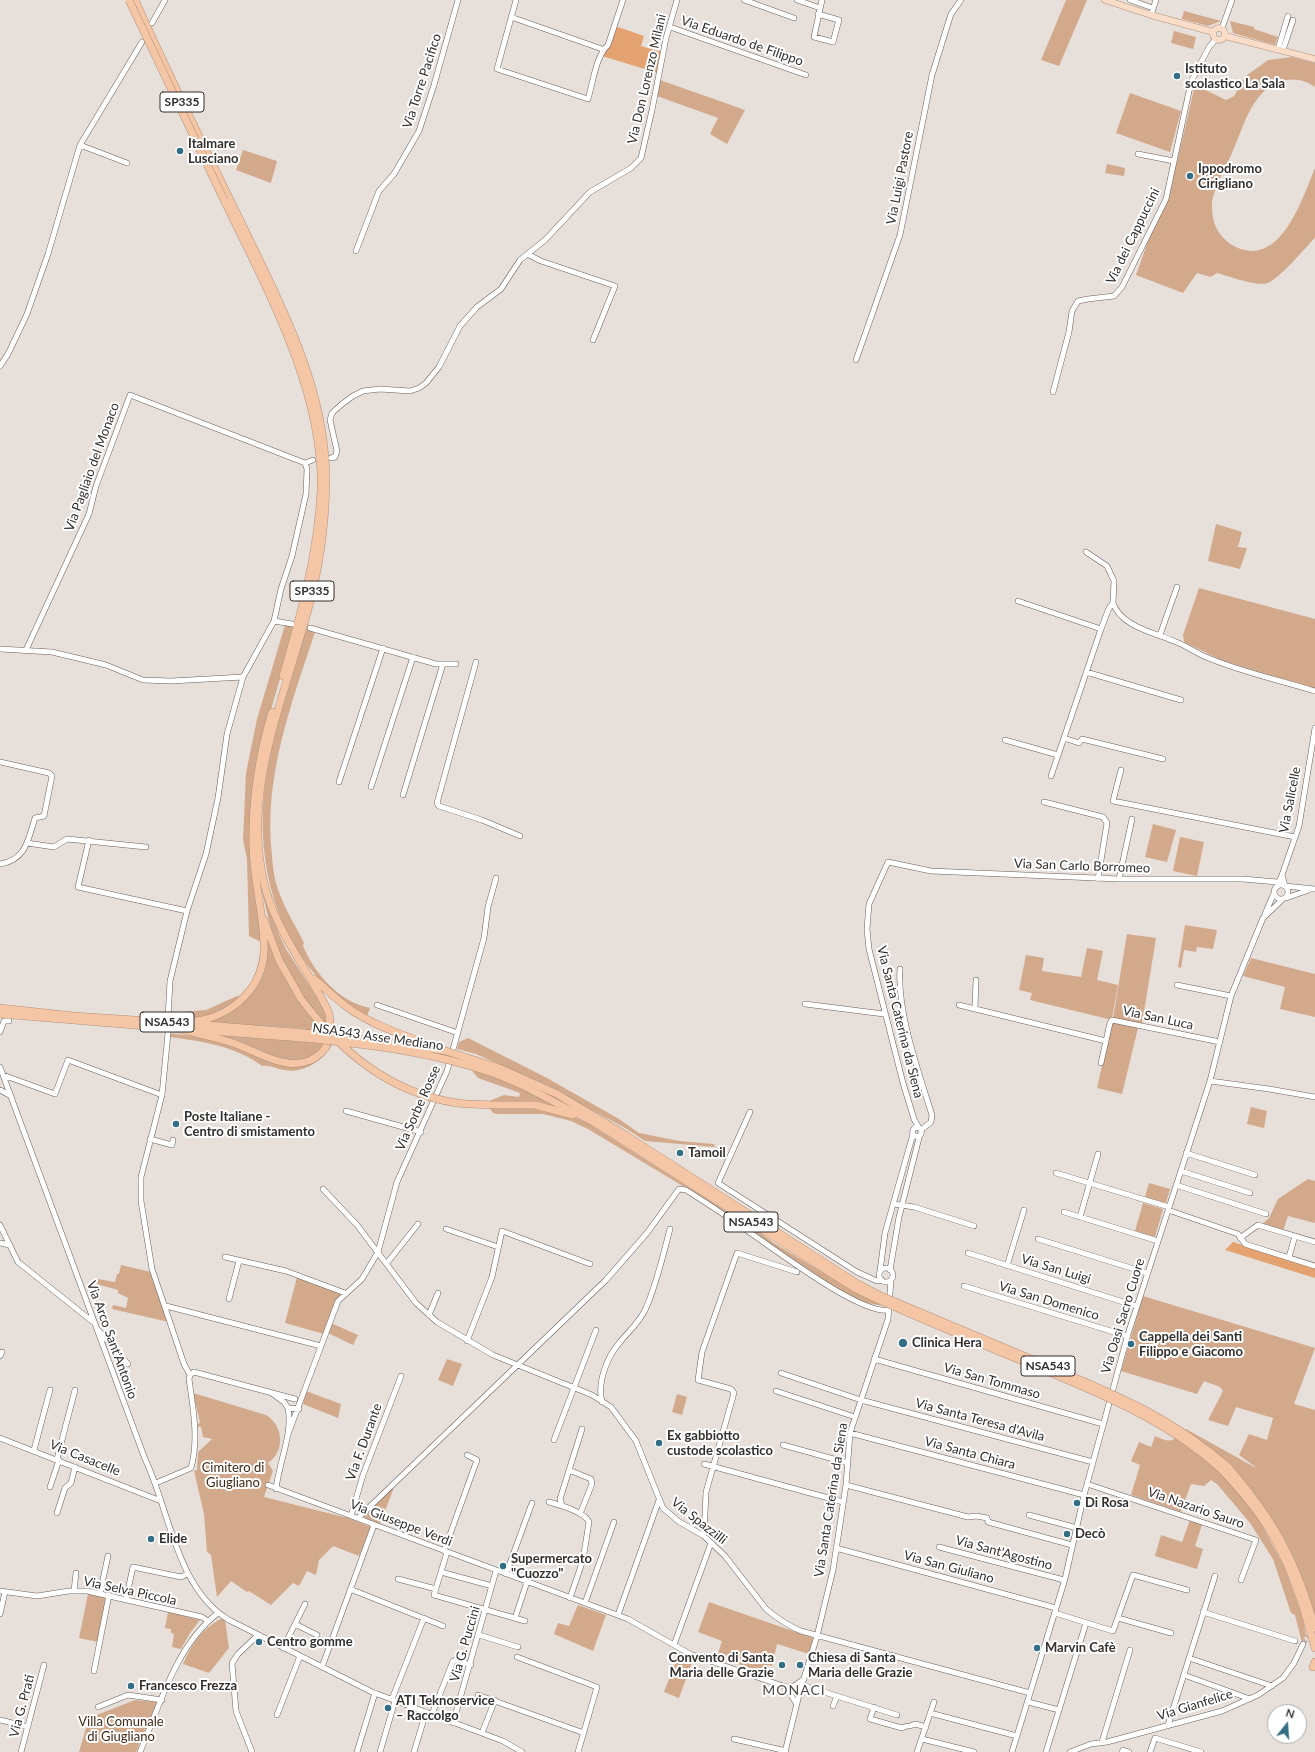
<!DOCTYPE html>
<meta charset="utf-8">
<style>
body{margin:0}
#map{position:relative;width:1315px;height:1752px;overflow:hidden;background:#e7dfda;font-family:Lato,sans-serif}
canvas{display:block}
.north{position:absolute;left:1267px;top:1704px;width:40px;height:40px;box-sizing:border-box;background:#fff;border:1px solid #adacab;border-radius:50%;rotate:17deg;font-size:11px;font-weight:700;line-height:16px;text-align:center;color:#322f2d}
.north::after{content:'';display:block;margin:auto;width:14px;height:18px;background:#326e85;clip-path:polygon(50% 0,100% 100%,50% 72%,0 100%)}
</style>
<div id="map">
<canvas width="1315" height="1752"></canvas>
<div class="north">N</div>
</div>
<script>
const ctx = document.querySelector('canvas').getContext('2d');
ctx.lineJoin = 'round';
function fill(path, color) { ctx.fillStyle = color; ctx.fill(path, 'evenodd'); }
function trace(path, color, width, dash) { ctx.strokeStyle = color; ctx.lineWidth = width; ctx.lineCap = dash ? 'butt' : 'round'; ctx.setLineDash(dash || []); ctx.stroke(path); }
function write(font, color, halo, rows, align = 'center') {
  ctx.font = font + ' Lato,sans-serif'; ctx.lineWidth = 4; ctx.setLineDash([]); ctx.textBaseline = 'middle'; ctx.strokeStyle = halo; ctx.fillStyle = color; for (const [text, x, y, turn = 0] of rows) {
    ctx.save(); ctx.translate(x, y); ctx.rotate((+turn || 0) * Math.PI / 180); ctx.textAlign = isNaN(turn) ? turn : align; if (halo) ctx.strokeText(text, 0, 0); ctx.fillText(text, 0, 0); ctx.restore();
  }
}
fill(new Path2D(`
 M1066 0H1087L1059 66 1041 60Z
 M1184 11 1221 21 1208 26 1182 19Z
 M1230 21 1254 27V29L1278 37 1275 45 1233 33Z
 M1174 31 1196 37 1193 49 1171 43Z
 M1292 57 1315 63V87C1307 81 1297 78 1287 80 1253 85 1244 126 1232 153 1226 167 1211 192 1212 207 1212 223 1218 236 1232 245 1280 272 1302 199 1315 168V238C1305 248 1280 278 1268 283 1256 287 1229 276 1217 273L1211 277 1197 273 1183 293 1136 275 1147 244 1159 215 1164 210 1170 192 1195 85 1226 100 1234 96 1246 76 1268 60Z
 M660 80 745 110 727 144 710 134 718 118 657 96Z
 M1130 93 1181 111 1170 152 1116 133Z
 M243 150 277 161 271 183 236 170Z
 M1107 164 1125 168 1124 176 1105 173Z
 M1216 524 1242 532 1238 547 1247 548 1240 569 1208 561Z
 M1199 588 1315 619V689L1221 660 1184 642 1183 635Z
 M285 625 295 627 270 713 252 831 267 939 273 938 262 892 258 860 278 932 286 949 322 1005C328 1017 328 1026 326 1040 323 1055 302 1063 289 1061 278 1060 267 1053 257 1049 244 1043 231 1039 217 1035L306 1041 305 1029 206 1022 230 1012 245 1001 241 997C221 1015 197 1020 170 1018V1013L206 1010 237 996 241 997C255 981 260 963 261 942L249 936 247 859 243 840 246 773 257 719Z
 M306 629 315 632C291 705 263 778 272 856 273 870 275 884 281 897 287 913 297 928 304 943L303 946C315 974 339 1002 370 1008L367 1016C358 1010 348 1004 340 998 271 944 252 848 268 766 276 720 293 675 306 629Z
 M1153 824 1176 830 1167 862 1145 857Z
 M1180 837 1204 842 1197 876 1173 871Z
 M1185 925 1217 930 1213 949 1197 947 1196 952 1184 950 1181 968 1178 967Z
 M1127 934 1156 938 1142 1024 1113 1018Z
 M1087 948 1103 951 1097 980 1118 985 1112 1018 1108 1019 1030 1000 1032 993 1019 990 1026 955 1044 958 1042 971 1081 977Z
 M1251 958 1315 974V1017L1280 1009 1285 987 1243 976Z
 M1112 1022 1138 1028 1122 1094 1097 1088Z
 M169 1033 214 1039 295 1066 329 1044 332 1045C323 1061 303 1074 284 1070 276 1069 270 1065 262 1066 238 1047 199 1040 168 1037Z
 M468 1038 547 1078 619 1119 639 1133 679 1141 714 1144 715 1147 645 1141 625 1128 547 1086 476 1054 457 1049 459 1042Z
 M472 1069 494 1075 562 1108 538 1104 489 1101 504 1095 519 1097 520 1093 478 1078 473 1072Z
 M489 1107C527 1107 553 1107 588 1123L759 1232 774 1243 847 1287 883 1306 862 1302 835 1287 681 1185 588 1129 571 1121 543 1114H498L493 1113Z
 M1251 1107 1267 1111 1264 1128 1247 1124Z
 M1308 1179 1315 1181V1223L1288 1216 1283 1231 1261 1225 1269 1218 1278 1199Z
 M1149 1183 1170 1189 1166 1203 1145 1197Z
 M1143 1203 1163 1209 1155 1237 1135 1231Z
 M121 1265 151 1272 169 1322 112 1309 113 1305 126 1308 128 1298 118 1293V1290L97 1284 98 1279 115 1282 117 1274H119Z
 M297 1277 341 1294 336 1301 324 1334 285 1323Z
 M1143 1296 1315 1348 1294 1404 1315 1410V1618C1294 1560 1280 1523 1239 1475L1256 1514 1285 1568 1303 1618 1306 1635 1302 1643 1295 1615 1291 1613 1273 1559 1250 1523 1217 1484 1211 1480 1204 1486 1191 1484 1181 1512 1131 1495 1140 1465 1131 1461 1139 1442 1151 1447 1155 1436C1172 1444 1173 1441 1186 1429L1258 1469 1239 1455 1249 1434 1267 1440 1273 1418 1236 1407 1228 1426 1208 1420 1223 1391 1220 1387 1204 1381 1197 1394 1121 1371Z
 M331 1323 358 1335 353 1345 330 1334 328 1332Z
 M447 1359 462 1364 453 1386 438 1380Z
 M306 1391 341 1404 338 1418 303 1404Z
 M193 1393 266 1415C283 1425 286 1451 268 1463L273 1471 264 1497 348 1518 371 1527 359 1556 333 1546 319 1560 316 1575 307 1571 299 1586 293 1583 271 1605 249 1591 247 1592 231 1581 217 1597 211 1555 207 1552 204 1514 194 1471 197 1470 198 1452 212 1439 203 1437 201 1427 197 1426 200 1422Z
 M677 1394 687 1397 682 1415 672 1412Z
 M392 1487 393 1490 380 1524 363 1517Z
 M1190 1520 1202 1525 1195 1546 1203 1549 1197 1569 1155 1556 1161 1535 1182 1542Z
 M88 1594 108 1598 98 1642 79 1638Z
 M709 1602 813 1638 809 1654 777 1644 772 1666 768 1665 765 1673 717 1657 722 1641 698 1632Z
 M578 1605 606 1615 593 1651 554 1634 558 1623 569 1626Z
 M168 1612 200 1620 190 1633 181 1649 172 1647 174 1634 171 1633V1629L165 1628Z
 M220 1619 225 1620 229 1648 209 1673 183 1664C192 1643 202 1630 220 1619Z
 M679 1653 693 1660 679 1698 664 1692Z
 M135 1700 157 1702 136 1752H79L89 1718Z`), '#d3a98c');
fill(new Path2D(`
 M615 26 644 36 641 46 662 52 658 73 602 56Z
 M1233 1242 1315 1267V1278L1225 1250Z`), '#e4a271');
trace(new Path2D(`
 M1303 1644 1312 1631`), '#c3bcb7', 5, [5, 2.5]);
const minor = new Path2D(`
 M516 0 497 69 588 99C593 82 596 56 608 45L623 0
 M744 0 794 18
 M797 0 820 8
 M1130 0 1153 8
 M818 14 839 20 833 42 814 37 822 0
 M1151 15 1156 0
 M511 17 602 49
 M152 23 165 0
 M670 27 806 75
 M1222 28 1232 0
 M1278 49 1288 16
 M1283 50 1293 20
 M80 145 127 163
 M1138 154 1174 161
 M356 251 379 191 394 174 419 131 434 85 458 0
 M529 255 541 261 615 286 593 340
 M856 360 900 235 932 75 951 14 961 0
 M0 366 8 354 27 314 48 254 80 145 142 42
 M1053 392 1069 332 1072 311 1078 301 1088 299 1114 296 1122 287 1166 199 1191 82 1209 47 1216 39
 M331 458 335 457 337 451 330 420 332 413 342 404 353 396 363 391 380 389 410 391 419 388 426 383 439 367 460 326 477 307 501 289 520 260 545 240 590 192 631 168 641 158 652 110 666 38 677 0
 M305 463 313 460
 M1018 601 1101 629
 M1113 603C1121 627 1156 633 1176 642 1187 646 1196 653 1206 657 1241 672 1279 680 1315 691
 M274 621 292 624
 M310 628 436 664H456
 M1160 635 1177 587
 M0 649 52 652 106 665 143 680 171 681 243 677
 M26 650 89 514 96 486 130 395 305 463
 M476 662 437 803 439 806 482 820 520 836
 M1086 672 1181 700
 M1064 738 1079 743 1082 739 1163 759
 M1005 740 1058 755
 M0 762 49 773 52 776 44 816 35 818C28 840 26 860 0 864
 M1121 770 1113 801 1295 837
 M1051 776 1101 629 1109 608 1113 603 1114 581 1107 566 1086 552
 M339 782 383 648
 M371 787 413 657
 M403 795 443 664
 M1044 802 1103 817 1107 823 1098 879
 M89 840 78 887 187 911
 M27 843 54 847 67 839 146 847
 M1282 875 1285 886 1315 889
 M1119 879 1132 819
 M1274 892a7 7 0 1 1 14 0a7 7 0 1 1-14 0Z
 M1276 888 1282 875 1299 826 1315 728
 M1286 898 1309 890
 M1265 914 1274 893
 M900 969C897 1013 919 1073 932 1115L931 1122 921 1130
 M1177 985 1231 996
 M805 1004 884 1014
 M377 1005 458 1033
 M959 1005 1106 1041
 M975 1008 976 980
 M168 1018 170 981 187 911 206 854 218 798 227 734 243 677 274 621 281 589 292 556 306 494 307 469 305 463
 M0 1032 4 1021H9
 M1101 1063 1110 1023 1112 1020 1220 1042
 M0 1067 145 1459C170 1511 176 1588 229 1620L372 1692 503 1741 522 1752
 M3 1075 55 1094 68 1060 162 1095 141 1177V1201L152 1269 184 1364 190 1375
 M1210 1081 1269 1089 1315 1097
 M0 1090 11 1096
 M162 1095 168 1033
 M346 1111 421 1132
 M750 1112 718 1183 857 1272 877 1281 882 1280
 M912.5 1132a4.5 4.5 0 1 1 9 0a4.5 4.5 0 1 1-9 0Z
 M919 1128 914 1119 903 1083 869 949 867 929 869 904 888 862 931 871 1119 879H1243L1277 882
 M150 1139 172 1145 173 1140
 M1186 1153 1255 1175
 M1181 1171 1250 1193
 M1056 1173 1169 1207
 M1176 1185 1266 1214
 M323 1189 357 1225 416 1303 437 1322 493 1355 592 1395 611 1407 636 1441 663 1508 678 1521 704 1536 725 1556 766 1609C777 1618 788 1626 801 1631L1030 1693
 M894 1204 914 1207 974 1226
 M1168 1210 1238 1234 1245 1244 1315 1266
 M1064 1212 1158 1241
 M1080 1217 1098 1154
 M0 1225 18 1262 93 1322
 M446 1229 498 1247
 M1240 1238 1258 1225 1315 1242
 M1038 1239 1147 1273
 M0 1243 10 1245
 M968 1253 1136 1306
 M225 1257 286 1271 345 1293
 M1289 1257 1295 1236
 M387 1263 418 1224
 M1007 1266 1024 1210
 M879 1275a7 7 0 1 1 14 0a7 7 0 1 1-14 0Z
 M890 1270 899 1217 920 1134
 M880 1271 885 1233 913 1134
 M964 1286 1127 1336
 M229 1299 239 1261
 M166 1306 321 1346
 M429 1315 438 1293
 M98 1330 128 1364
 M467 1341 492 1277 502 1231 590 1264
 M0 1356 2 1352
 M874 1359 1103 1424
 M781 1373 861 1400 1093 1462
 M776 1391 855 1417
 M273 1394 284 1402 288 1408 299 1409
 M602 1402C597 1382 607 1357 620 1342 629 1331 640 1322 646 1308 657 1283 663 1255 670 1229
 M850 1433 1084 1495
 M288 1434 338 1301 362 1279 378 1252 397 1182 447 1071 484 938 488 907 496 878
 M0 1438 161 1501
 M554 1440 596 1330
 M783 1445 848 1463
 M34 1450 50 1390
 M57 1459 75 1390
 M704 1464 843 1502
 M569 1470 591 1479 592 1484 580 1514
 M156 1483 191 1468C199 1440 193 1407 189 1379L190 1375 194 1372 295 1399
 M1087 1484 1256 1540 1241 1580
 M268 1485 628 1619 690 1654 786 1687 794 1686 804 1679
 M846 1485 968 1517 977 1516 987 1518 988 1522 1072 1545
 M50 1487 59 1460
 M276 1489C279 1462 293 1434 288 1408
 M549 1502C560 1505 585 1512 589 1522L583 1560 570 1598
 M562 1506 560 1499 582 1429
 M57 1513 65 1488 71 1483 75 1467
 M1029 1515 1077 1528
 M351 1516 363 1475 401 1376
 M358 1518 606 1280 647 1233 679 1189 686 1190C708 1204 730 1218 752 1234 777 1251 861 1315 889 1310
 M704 1536 706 1492 734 1393 731 1389 698 1380 702 1352 737 1253 797 1272
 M939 1547 1064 1580
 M836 1548 1056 1608
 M444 1551 477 1460 467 1455
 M447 1552 434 1595 525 1621
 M441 1572 492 1586
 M506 1574 532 1503
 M398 1579 436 1589
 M350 1589 443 1626
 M0 1591 37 1596 69 1591H87L202 1617 208 1621
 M74 1591 76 1573
 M100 1593 108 1556
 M126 1599 133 1567 181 1577 187 1574
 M585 1603 614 1522
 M1203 1612 1295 1641
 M1055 1613 1113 1631 1133 1575 1187 1590
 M0 1614 5 1592
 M618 1615 659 1500
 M515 1618 527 1582
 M1118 1618 1171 1633
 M295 1624 317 1635
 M479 1635 518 1647
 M674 1645 711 1543
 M283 1648 305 1604
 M517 1657 597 1687 578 1752
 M1189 1658 1272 1686
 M322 1667 374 1525
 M94 1671 109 1595
 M1184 1675 1250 1699
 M802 1685 897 1715
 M786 1687 796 1703
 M478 1695 584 1733
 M392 1699 424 1618
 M1028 1702 1059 1710
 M833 1706 837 1696
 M98 1707 128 1695 162 1700
 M874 1707 870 1719 902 1728 907 1726
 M930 1713 1017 1736
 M432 1714 453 1661 456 1660 471 1665
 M277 1715 300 1656
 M0 1720 28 1727
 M453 1723 496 1571
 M1168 1725 1215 1576
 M910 1726 915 1724 926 1727
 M482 1733 495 1700
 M734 1739 786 1751
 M922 1739 974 1752
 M1102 1742 1130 1650
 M21 1752 44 1665
 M140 1752C160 1705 176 1645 218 1613
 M252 1752 236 1711 232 1663 238 1654 258 1635
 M357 1752 375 1693
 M380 1752 395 1701
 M414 1752 426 1712
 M785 1752 800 1691 817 1636 833 1570 846 1485 850 1433 888 1319 891 1280
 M917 1752 934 1702
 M1012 1752 1065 1579 1084 1495 1128 1334 1210 1081 1231 996 1263 918 1283 899
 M1046 1752 1086 1623
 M1070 1752 1091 1744 1107 1742 1222 1711 1258 1695 1283 1678 1294 1663 1303 1644
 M1122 1752 1123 1750 1129 1752
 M1150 1752 1155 1738 1201 1752`);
const major = new Path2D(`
 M1105 0 1151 15 1213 32
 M1213 34a6 6 0 1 1 12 0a6 6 0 1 1-12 0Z
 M1225 36 1315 59`);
const highway = new Path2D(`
 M135 0C168 74 204 147 240 220 276 295 319 374 325 458 328 505 322 552 311 598 288 691 241 785 264 883 275 931 309 970 329 1013 331 1027 332 1043 321 1053 294 1078 260 1052 233 1043 215 1037 197 1034 179 1029
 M224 200C266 287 324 391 321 490 318 554 301 614 283 676
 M264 920 279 960 301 999
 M314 979C325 988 335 998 347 1007 373 1026 406 1036 436 1047
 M0 1008 74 1016 180 1023
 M0 1014 183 1029
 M176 1023C185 1022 195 1022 203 1020 239 1011 266 982 264 944 263 910 253 878 253 844 252 799 259 756 272 712
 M194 1024 304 1033
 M197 1030 302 1038
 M499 1068 557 1094 627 1136 858 1284
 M496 1074 522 1085 597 1124 856 1289
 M497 1105H535L573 1115
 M1228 1467C1274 1520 1296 1560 1315 1628
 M1223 1471C1240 1490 1257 1509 1270 1531 1292 1567 1304 1608 1315 1648
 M1313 1667 1315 1662`);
trace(minor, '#66605c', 6);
trace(major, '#b1917b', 7);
trace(highway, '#b1917b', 8);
trace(minor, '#fff', 5);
trace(major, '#f9ddc9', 6);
trace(highway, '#f5c6a5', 7);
const highwayBridge = new Path2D(`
 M129 0 224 200
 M301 999C341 1052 390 1093 457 1103 470 1105 484 1104 497 1105
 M304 1033 399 1043 446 1051 499 1068
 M302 1038C369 1044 433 1052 496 1074
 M858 1284 881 1296C933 1318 986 1340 1038 1362 1109 1392 1169 1415 1228 1467
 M856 1289 884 1302C934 1324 986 1346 1037 1367 1103 1395 1169 1421 1223 1471`);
trace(highwayBridge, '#b1917b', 8, []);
trace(highwayBridge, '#f5c6a5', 7);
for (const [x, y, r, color] of [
 [1177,76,4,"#326e85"],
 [180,151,4,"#326e85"],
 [1190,176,4,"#326e85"],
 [176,1124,4,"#326e85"],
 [680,1153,4,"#326e85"],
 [903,1343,5,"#326e85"],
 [1131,1344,4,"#326e85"],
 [659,1443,4,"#326e85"],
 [1077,1503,4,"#326e85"],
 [1067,1534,4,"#326e85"],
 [151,1539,4,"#326e85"],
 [503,1566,4,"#326e85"],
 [259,1642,4,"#326e85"],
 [1037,1648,4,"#326e85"],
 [782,1665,4,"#326e85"],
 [800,1665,4,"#326e85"],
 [131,1686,4,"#326e85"],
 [388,1708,4,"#326e85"]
]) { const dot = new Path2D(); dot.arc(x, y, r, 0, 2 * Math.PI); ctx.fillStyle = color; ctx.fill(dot); trace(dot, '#fff', 1.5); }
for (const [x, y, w] of [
 [182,102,44],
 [312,591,44],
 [167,1022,54],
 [751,1222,54],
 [1048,1366,54]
]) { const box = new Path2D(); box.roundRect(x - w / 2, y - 10, w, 20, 3); ctx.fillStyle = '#fff'; ctx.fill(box); trace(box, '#322f2d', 1); }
write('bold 12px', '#322f2d', null, [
 ["SP335",182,102],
 ["SP335",312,591],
 ["NSA543",167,1022],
 ["NSA543",751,1222],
 ["NSA543",1048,1366]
]);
write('13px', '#322f2d', '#fff', [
 ["Via Eduardo de Filippo",742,41,19],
 ["Via Don Lorenzo Milani",647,79,-77],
 ["Via Torre Pacifico",422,81,-72],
 ["Via Luigi Pastore",900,178,-79],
 ["Via dei Cappuccini",1133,236,-64],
 ["Via Pagliaio del Monaco",92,467,-70],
 ["Via Salicelle",1290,800,-79],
 ["Via San Carlo Borromeo",1082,866,2],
 ["Via San Luca",1158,1018,12],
 ["Via Santa Caterina da Siena",900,1022,76],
 ["NSA543 Asse Mediano",378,1037,8],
 ["Via Sorbe Rosse",418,1108,-66],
 ["Via San Luigi",1056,1269,17],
 ["Via San Domenico",1049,1301,17],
 ["Via Oasi Sacro Cuore",1123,1316,-73],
 ["Via Arco Sant'Antonio",112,1340,70],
 ["Via San Tommaso",992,1381,16],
 ["Via Santa Teresa d'Avila",980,1420,15],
 ["Via F. Durante",364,1442,-70],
 ["Via Santa Chiara",970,1453,15],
 ["Via Casacelle",85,1458,22],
 ["Via Santa Caterina da Siena",831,1500,-81],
 ["Via Nazario Sauro",1196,1508,19],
 ["Via Spazzilli",699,1521,38],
 ["Via Giuseppe Verdi",401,1523,21],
 ["Via Sant'Agostino",1004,1553,15],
 ["Via San Giuliano",949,1567,15],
 ["Via Selva Piccola",130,1591,12],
 ["Via G. Puccini",465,1644,-74],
 ["Via Gianfelice",1195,1705,-17],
 ["Via G. Prati",22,1706,-75]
]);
write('bold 13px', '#322f2d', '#fff', [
 ["Istituto",1185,69],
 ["scolastico La Sala",1185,84],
 ["Italmare",188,144],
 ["Lusciano",188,159],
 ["Ippodromo",1198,169],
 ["Cirigliano",1198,184],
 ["Poste Italiane -",184,1117],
 ["Centro di smistamento",184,1132],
 ["Tamoil",688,1153],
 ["Cappella dei Santi",1139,1337],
 ["Filippo e Giacomo",1139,1352],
 ["Clinica Hera",912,1343],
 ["Ex gabbiotto",667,1436],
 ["custode scolastico",667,1451],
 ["Di Rosa",1085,1503],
 ["Decò",1075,1534],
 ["Elide",159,1539],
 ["Supermercato",511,1559],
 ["\"Cuozzo\"",511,1574],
 ["Centro gomme",267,1642],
 ["Marvin Cafè",1045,1648],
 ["Convento di Santa",774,1658,"right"],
 ["Maria delle Grazie",774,1673,"right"],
 ["Chiesa di Santa",808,1658],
 ["Maria delle Grazie",808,1673],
 ["Francesco Frezza",139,1686],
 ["ATI Teknoservice",396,1701],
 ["– Raccolgo",396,1716]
], 'left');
write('13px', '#432813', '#fff', [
 ["Cimitero di",233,1468],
 ["Giugliano",233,1483],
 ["Villa Comunale",121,1722],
 ["di Giugliano",121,1737]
]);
ctx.letterSpacing = '1px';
write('14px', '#4f4945', '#fff', [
 ["MONACI",794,1690]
]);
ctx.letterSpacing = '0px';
</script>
